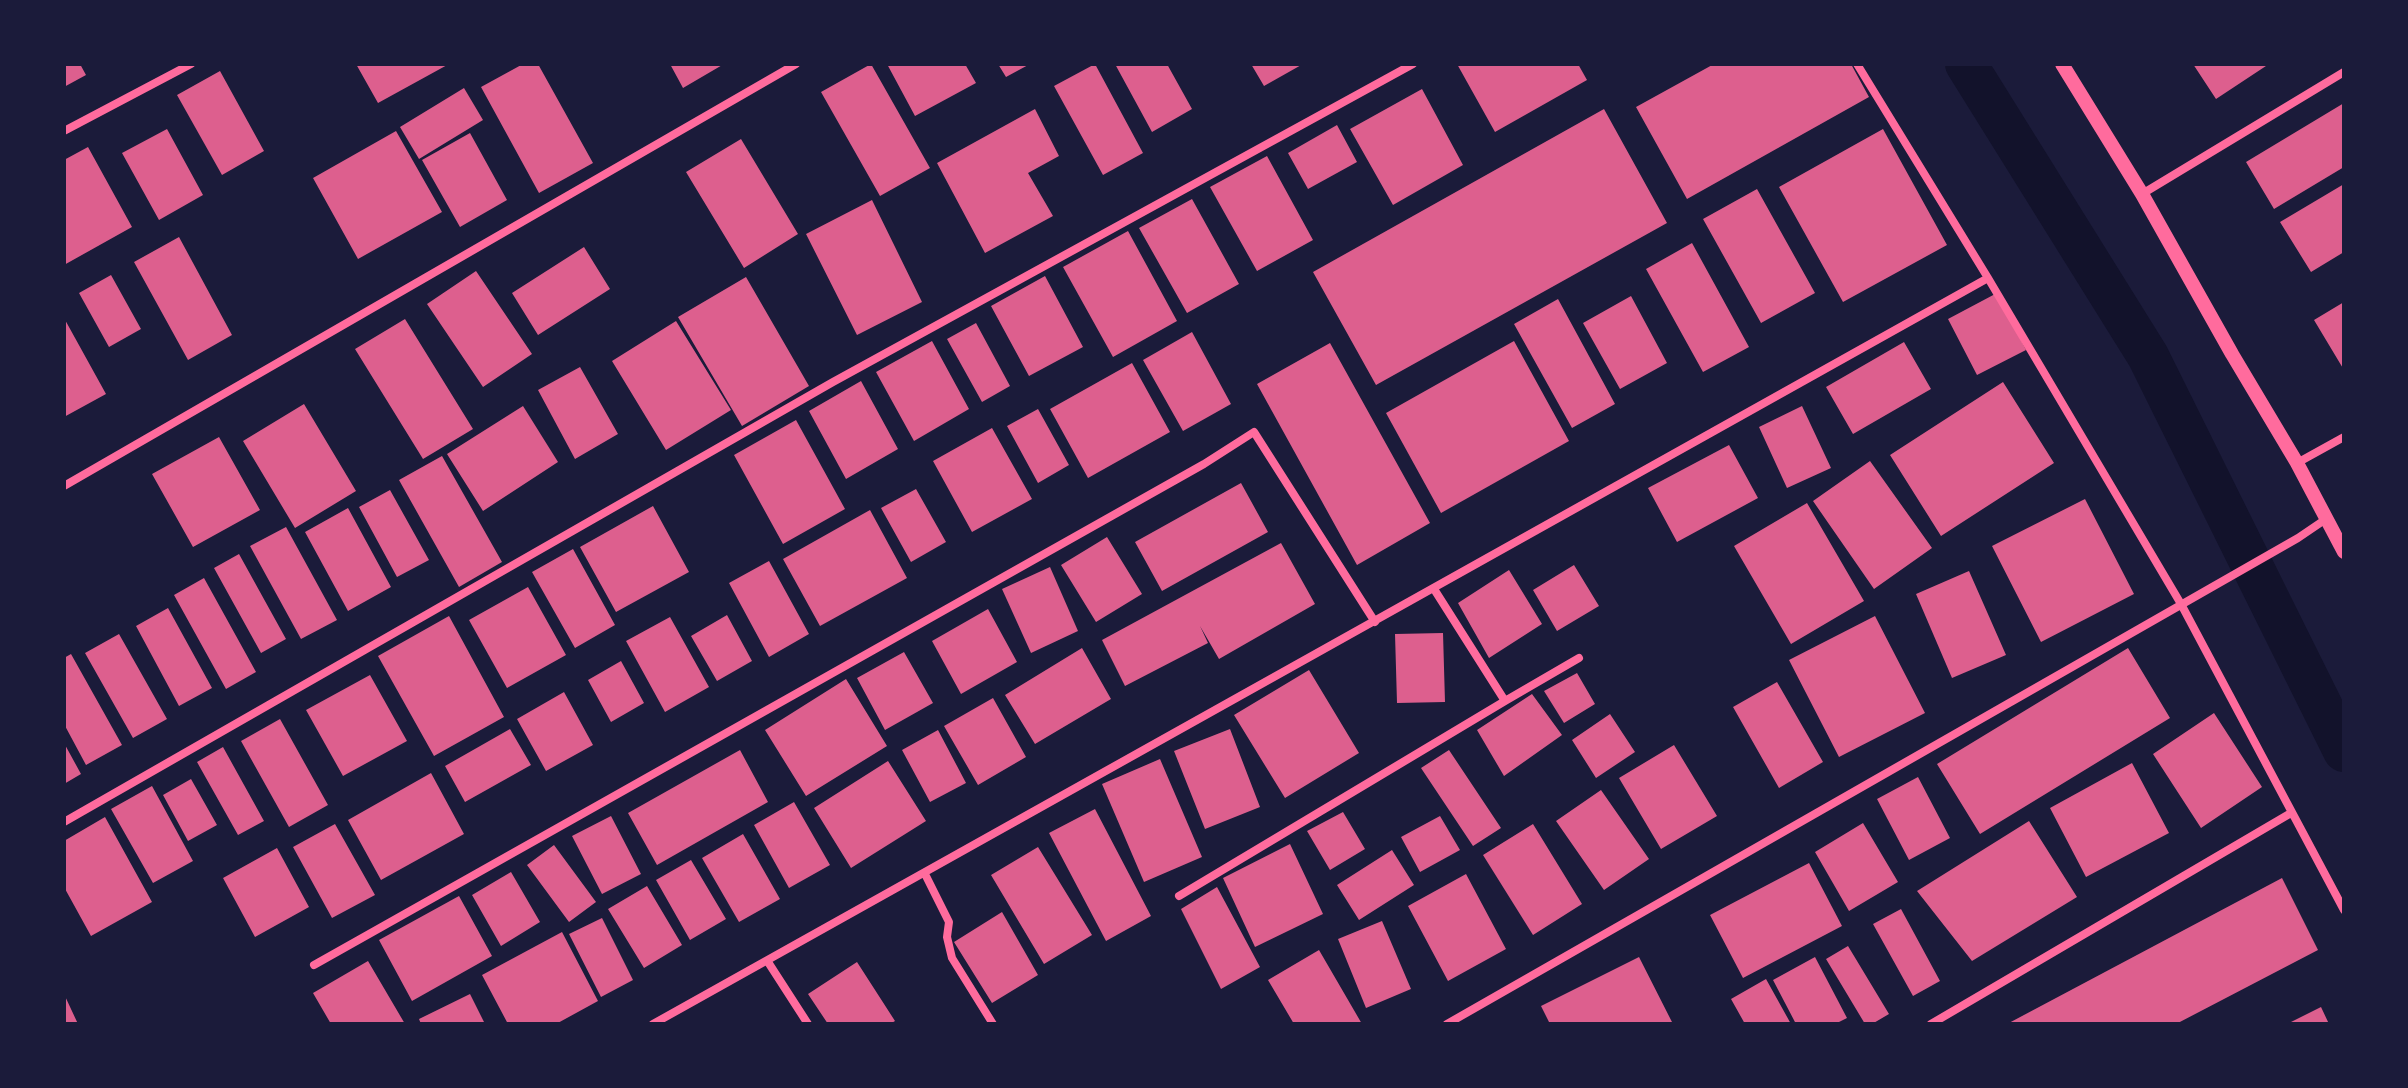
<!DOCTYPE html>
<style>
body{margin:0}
#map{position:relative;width:2408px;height:1088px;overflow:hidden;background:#1b1b3a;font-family:Cabin,sans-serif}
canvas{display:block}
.frame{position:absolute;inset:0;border:66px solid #1b1b3a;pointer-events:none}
</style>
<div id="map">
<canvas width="2408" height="1088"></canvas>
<div class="frame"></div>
</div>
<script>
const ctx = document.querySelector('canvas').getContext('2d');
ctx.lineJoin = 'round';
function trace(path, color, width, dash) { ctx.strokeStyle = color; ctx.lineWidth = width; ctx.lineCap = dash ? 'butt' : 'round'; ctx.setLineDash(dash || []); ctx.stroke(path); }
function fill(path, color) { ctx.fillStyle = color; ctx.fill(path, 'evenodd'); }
trace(new Path2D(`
 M1966 64 2148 356 2344 751`), '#12122b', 42);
fill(new Path2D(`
 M64 64H80L86 75 64 87Z
 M356 64H449L378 103Z
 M523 64H538L593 163 539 193 481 87Z
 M670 64H724L683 88Z
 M871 64 930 168 880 196 821 92Z
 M887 64H965L976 83 915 116Z
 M998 64H1030L1006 77Z
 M1095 64 1143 153 1103 175 1054 86Z
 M1115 64H1167L1192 109 1152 132Z
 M1251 64H1303L1264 86Z
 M1457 64H1578L1587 80 1495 132Z
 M1714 64H1851L1869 97 1687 199 1636 107Z
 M2193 64H2269L2216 99Z
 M220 71 264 151 222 175 177 95Z
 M464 88 483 120 419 159 400 127Z
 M1422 89 1463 165 1393 205 1350 129Z
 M2344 103V167L2274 209 2246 162Z
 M1035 109 1059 156 1028 173 1053 216 985 253 937 163Z
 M1604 109 1667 223 1376 385 1313 272Z
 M1337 125 1357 162 1308 189 1288 153Z
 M167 129 203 195 159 220 122 153Z
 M1883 129 1947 245 1843 302 1779 187Z
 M396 131 442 212 358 259 313 178Z
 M470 133 507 200 460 227 422 160Z
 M741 139 798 234 744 268 686 172Z
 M88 147 132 227 64 265V160Z
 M1267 156 1313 240 1257 271 1210 187Z
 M2344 184V252L2311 272 2280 222Z
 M1757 189 1815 293 1761 323 1703 219Z
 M1192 199 1239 284 1187 313 1139 228Z
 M872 200 922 302 857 335 806 234Z
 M1128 231 1177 321 1113 357 1063 267Z
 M179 237 232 335 188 360 134 262Z
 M1692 243 1749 347 1703 372 1646 269Z
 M584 247 610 289 538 335 512 293Z
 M476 271 532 354 483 387 427 304Z
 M111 275 141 329 109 347 79 293Z
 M1045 276 1083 347 1029 376 991 306Z
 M746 277 809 386 742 426 678 317Z
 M1997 293 2026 350 1977 375 1948 319Z
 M1631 296 1667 363 1620 389 1583 323Z
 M1558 299 1615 404 1572 428 1514 324Z
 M2344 302V370L2314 320Z
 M64 318 106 394 64 417Z
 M405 319 473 429 423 459 355 349Z
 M676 321 731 410 666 450 612 361Z
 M976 323 1010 386 982 402 947 339Z
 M1192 332 1231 404 1183 431 1143 360Z
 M932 341 969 409 914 441 876 372Z
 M1514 341 1569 441 1441 513 1386 413Z
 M1904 342 1931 389 1853 434 1826 387Z
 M1330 343 1430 523 1357 565 1257 384Z
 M1132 363 1170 432 1088 478 1050 409Z
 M580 367 618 434 575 459 538 390Z
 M861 381 898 449 846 479 809 411Z
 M2003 382 2054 463 1941 536 1890 455Z
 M304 404 356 491 295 528 243 441Z
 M523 406 558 462 483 511 447 454Z
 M1802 406 1831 468 1787 488 1759 427Z
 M1038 409 1069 465 1038 483 1007 426Z
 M796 420 845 509 783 544 734 455Z
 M992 428 1032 499 972 532 933 461Z
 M219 437 260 510 193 547 152 474Z
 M1729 445 1758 498 1677 542 1648 488Z
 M442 456 502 562 459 587 399 480Z
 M1870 461 1932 548 1874 589 1813 501Z
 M1241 483 1268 532 1162 591 1135 542Z
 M916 489 946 542 911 562 881 508Z
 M390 490 429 560 397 577 359 507Z
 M2085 499 2134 594 2041 642 1992 546Z
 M1807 503 1864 601 1791 644 1734 546Z
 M653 506 689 572 616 612 580 547Z
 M348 508 391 587 348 611 305 532Z
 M870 510 907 578 820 626 783 559Z
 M286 527 337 620 301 639 250 546Z
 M1107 537 1142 594 1096 622 1061 565Z
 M1281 543 1315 604 1219 659 1200 626 1208 643 1125 686 1102 640Z
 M573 549 615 625 575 648 532 572Z
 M239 554 286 639 261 653 214 568Z
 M769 561 809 634 769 657 729 583Z
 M1574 565 1599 606 1557 631 1533 590Z
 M1050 567 1078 631 1031 653 1002 589Z
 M1509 570 1542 624 1489 658 1458 603Z
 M1969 571 2006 655 1952 678 1916 594Z
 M204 578 256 672 226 689 174 595Z
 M528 587 566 655 507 688 469 620Z
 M168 608 212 688 179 706 136 626Z
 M988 609 1017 662 961 694 932 641Z
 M727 615 752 661 717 681 691 636Z
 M449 616 504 717 434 756 378 656Z
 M1875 616 1925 713 1839 757 1789 660Z
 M670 617 709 687 665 712 626 641Z
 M1443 633 1445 702 1397 703 1395 634Z
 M119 634 167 719 133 738 85 653Z
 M1082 648 1111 699 1035 744 1005 695Z
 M2128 648 2170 718 1980 834 1937 764Z
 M904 652 933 703 885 730 857 678Z
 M71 654 122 745 86 765 64 724V658Z
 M621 661 644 703 611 722 588 680Z
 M1309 670 1359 753 1285 798 1234 715Z
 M1577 673 1595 704 1564 723 1544 691Z
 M370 675 407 741 343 776 306 710Z
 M846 679 887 746 806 796 765 730Z
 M1777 682 1823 762 1779 788 1733 707Z
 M564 692 593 745 546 771 517 719Z
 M1532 694 1562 735 1504 776 1477 730Z
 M993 698 1026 757 978 785 944 726Z
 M2214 713 2262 787 2201 828 2153 754Z
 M1610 714 1635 752 1596 778 1572 740Z
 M280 719 328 805 289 827 241 741Z
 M510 729 531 765 465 802 445 766Z
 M1230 729 1260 807 1205 829 1174 751Z
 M938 730 966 783 930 802 902 750Z
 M64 743 81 774 64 784Z
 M1674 745 1717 816 1661 849 1619 778Z
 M223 747 264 821 238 835 197 762Z
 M740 750 768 802 657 865 628 813Z
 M1449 750 1501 828 1473 846 1421 768Z
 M1160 759 1202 857 1144 882 1102 784Z
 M888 761 926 821 851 868 814 808Z
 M2132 763 2169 833 2086 877 2050 808Z
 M431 773 464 834 381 880 348 820Z
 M1918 777 1950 838 1909 860 1877 799Z
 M191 779 217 825 188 841 163 795Z
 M152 786 193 861 153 883 111 809Z
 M1601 790 1649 859 1604 890 1556 821Z
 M794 802 830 865 789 888 754 825Z
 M1095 809 1151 916 1106 941 1049 833Z
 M1343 812 1365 849 1330 870 1307 831Z
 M611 816 641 874 602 894 572 836Z
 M1440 816 1460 850 1420 872 1401 837Z
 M105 817 152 902 91 936 64 887V841Z
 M2029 821 2077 897 1972 961 1917 891Z
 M1863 823 1898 882 1849 911 1815 852Z
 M335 824 375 895 332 918 293 847Z
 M1533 824 1582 904 1533 935 1483 855Z
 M743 834 780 899 739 922 702 858Z
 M1290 844 1323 914 1255 947 1223 878Z
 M554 845 596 902 569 922 527 865Z
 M1038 847 1092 935 1044 964 991 875Z
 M277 848 309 907 255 937 223 878Z
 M1392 850 1414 885 1359 920 1337 885Z
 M691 860 726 919 690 940 656 880Z
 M1809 863 1842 926 1743 978 1710 915Z
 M511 872 540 922 501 946 472 895Z
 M1466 874 1506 949 1448 981 1408 906Z
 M2282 878 2318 950 2176 1024H2007Z
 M647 886 682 945 644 968 608 909Z
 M1217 887 1260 967 1221 989 1181 909Z
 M459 896 492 956 412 1001 379 940Z
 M1901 909 1940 981 1913 996 1873 924Z
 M1002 912 1038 975 992 1003 954 942Z
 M602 918 633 980 601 997 569 934Z
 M1382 921 1411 989 1366 1008 1338 939Z
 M562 932 598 1001 556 1024H508L482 975Z
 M1848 946 1889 1014 1872 1024H1865L1826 959Z
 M1319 950 1362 1024H1294L1268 980Z
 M1639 957 1673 1024H1550L1541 1006Z
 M1815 957 1847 1018 1835 1024H1796L1773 980Z
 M368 961 405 1024H331L313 993Z
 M857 962 895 1021 890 1024H828L808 994Z
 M1766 979 1791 1024H1745L1731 999Z
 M64 994 78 1024H64Z
 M470 994 485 1024H421L419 1019Z
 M2321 1007 2329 1024H2287Z`), '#dd5f8e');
trace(new Path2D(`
 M1857 64 1988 278 2181 604 2344 910
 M64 131 191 64
 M2142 194 2344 72
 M2297 463 2344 437
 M64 486 796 64
 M1505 701 1579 658
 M64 822 833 382 1413 64
 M925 874 949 922 947 937 952 958 993 1024
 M1179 896 1505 701 1434 589
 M768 962 808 1024
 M314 965 1204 464 1254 432 1375 622
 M653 1024 1988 278
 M1447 1024 2298 538 2326 519
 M1931 1024 2291 813`), '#ff6b9d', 8);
trace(new Path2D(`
 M2062 64 2142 194 2232 354 2297 463 2344 552`), '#ff6b9d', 14);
</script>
